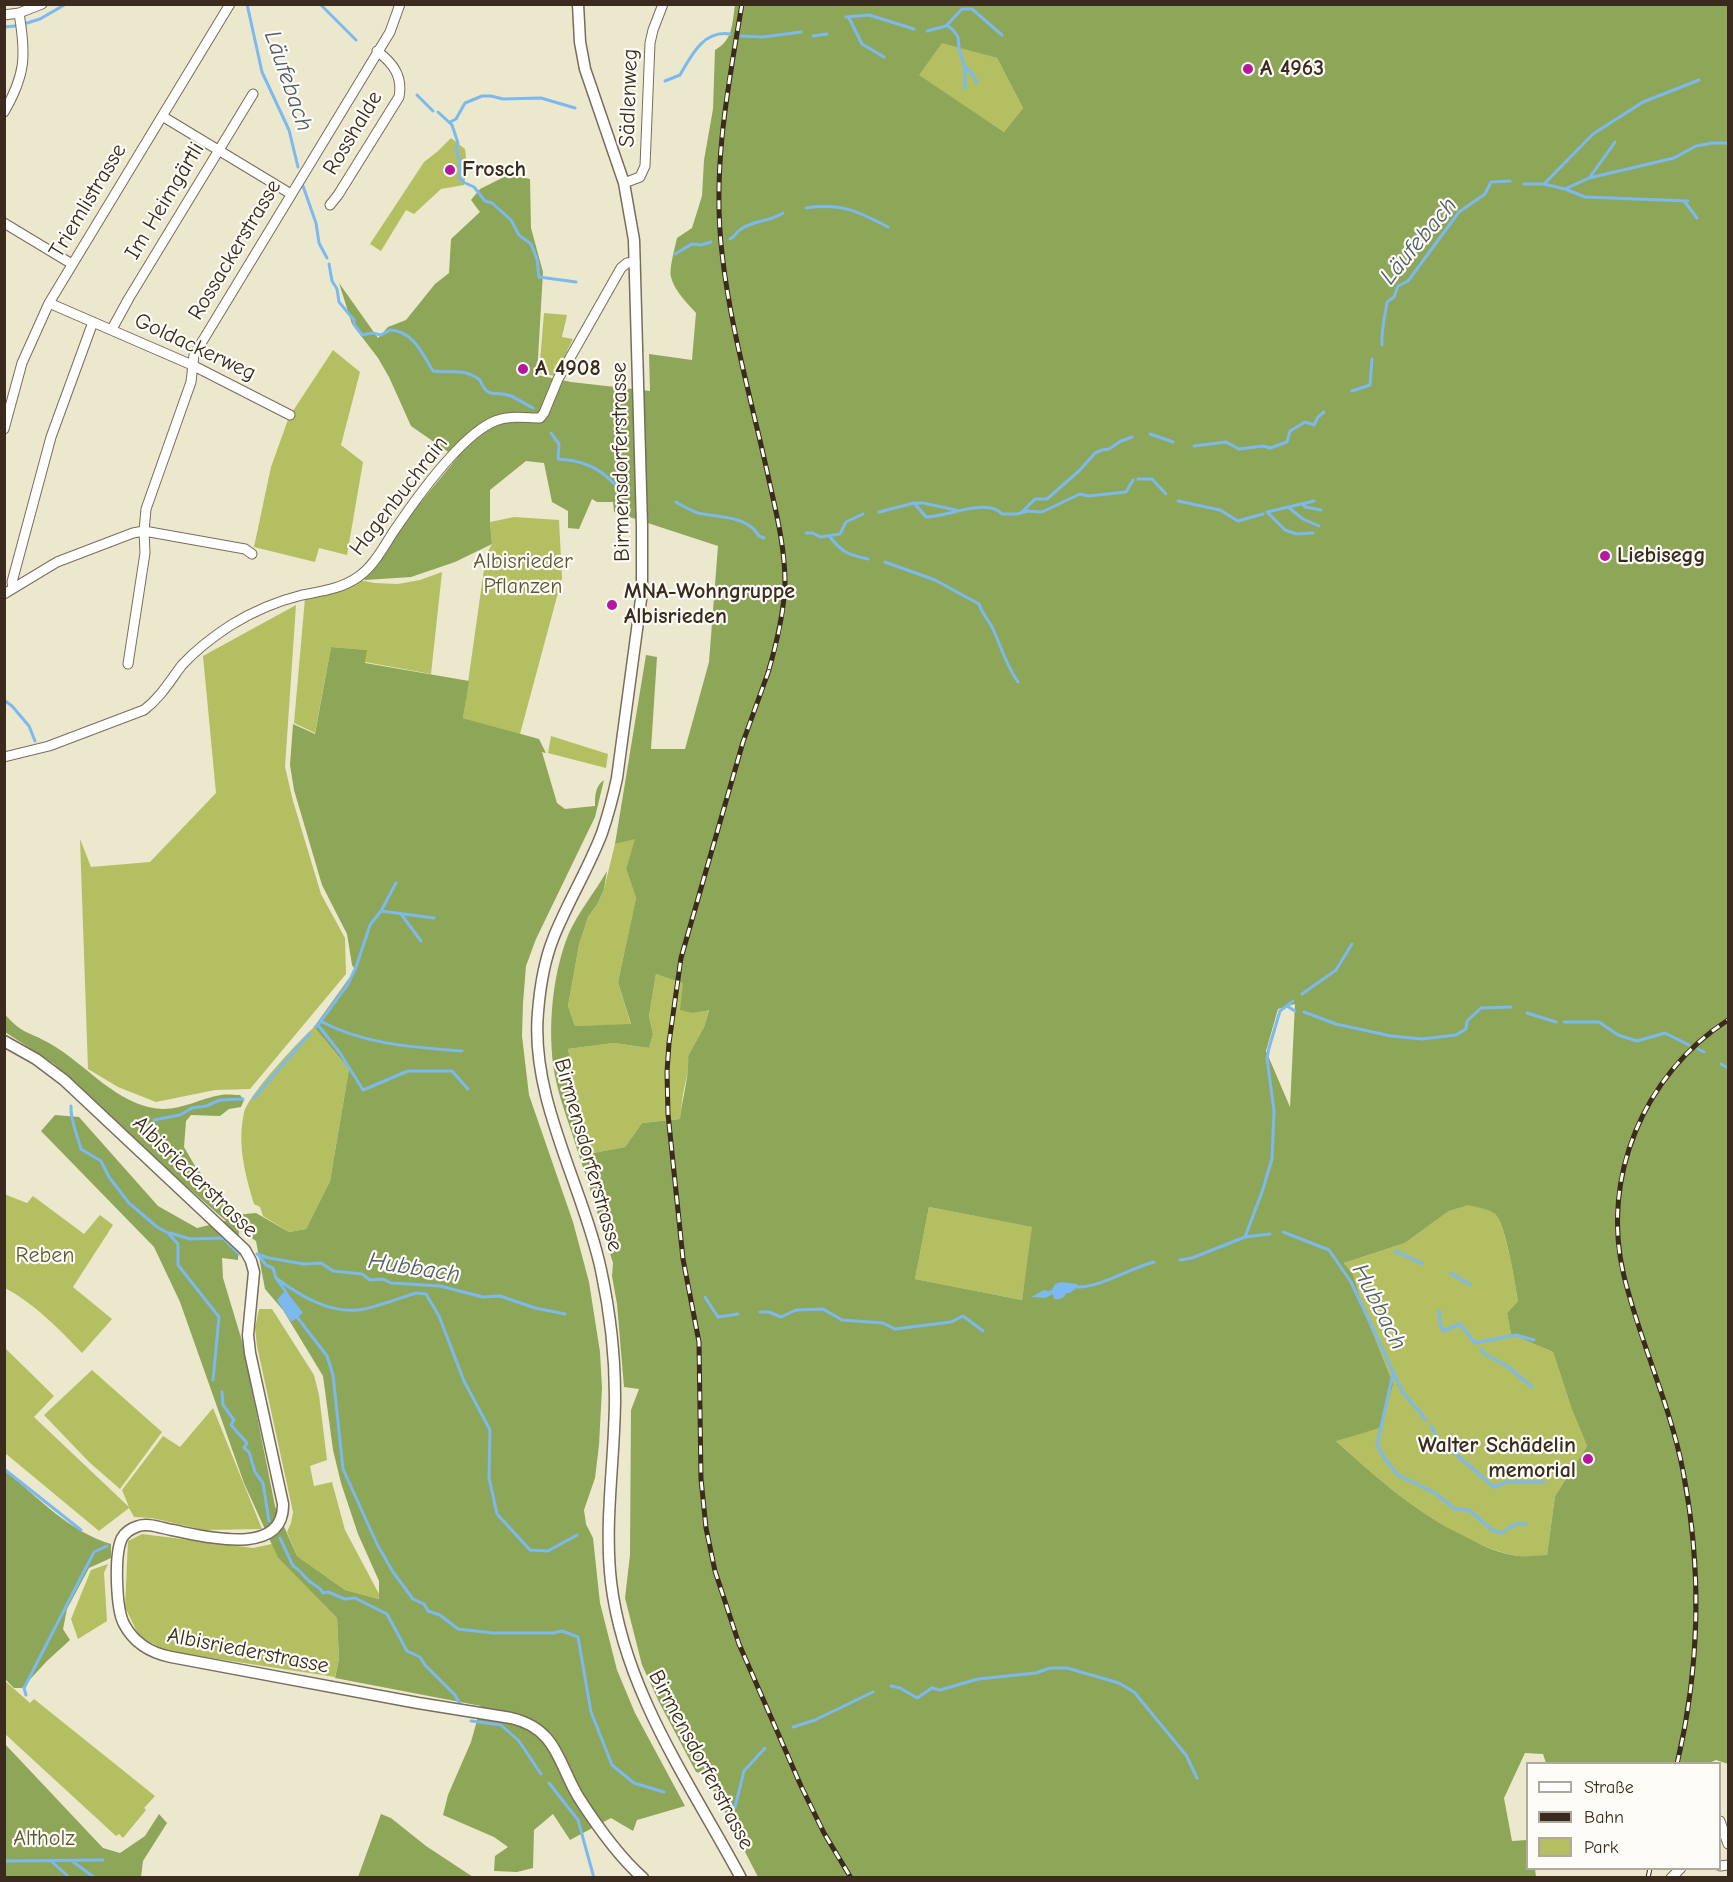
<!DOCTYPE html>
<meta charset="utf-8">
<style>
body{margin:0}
#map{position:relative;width:1733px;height:1882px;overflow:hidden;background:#ece8cd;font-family:"Comic Neue",sans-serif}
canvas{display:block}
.frame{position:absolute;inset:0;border:6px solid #3b2a1e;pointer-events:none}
.legend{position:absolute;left:1526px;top:1762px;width:195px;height:108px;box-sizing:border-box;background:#fdfcf7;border:2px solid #afa8a0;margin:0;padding:8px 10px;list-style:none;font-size:18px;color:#3b2a1e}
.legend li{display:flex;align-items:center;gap:12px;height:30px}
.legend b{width:30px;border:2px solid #afa8a0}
</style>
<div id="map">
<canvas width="1733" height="1882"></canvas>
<div class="frame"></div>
<ul class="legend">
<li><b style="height:8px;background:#fff"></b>Straße</li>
<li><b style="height:8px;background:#3b2a1e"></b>Bahn</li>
<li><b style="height:16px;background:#b3bf61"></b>Park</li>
</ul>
</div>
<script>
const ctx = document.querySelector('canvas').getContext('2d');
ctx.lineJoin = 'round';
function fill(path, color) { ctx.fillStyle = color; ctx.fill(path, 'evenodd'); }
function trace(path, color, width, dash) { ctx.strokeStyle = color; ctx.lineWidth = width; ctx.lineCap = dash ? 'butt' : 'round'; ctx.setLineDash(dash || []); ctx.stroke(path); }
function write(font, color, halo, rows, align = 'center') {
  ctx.font = font + ' "Comic Neue",sans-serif'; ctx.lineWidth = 4.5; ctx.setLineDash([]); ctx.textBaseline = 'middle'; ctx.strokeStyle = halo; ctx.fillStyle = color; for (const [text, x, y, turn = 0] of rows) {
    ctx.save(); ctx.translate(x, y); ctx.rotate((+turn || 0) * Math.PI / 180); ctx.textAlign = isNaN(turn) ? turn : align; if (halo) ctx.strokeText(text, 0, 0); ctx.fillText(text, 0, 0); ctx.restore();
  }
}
fill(new Path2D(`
 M942 42 997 58 1023 108 1004 132 918 75Z
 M451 138 465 149 467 166 464 185 441 189 414 214 406 210 381 251 370 244 424 162 438 151Z
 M544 313 567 315 562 337 573 339 555 376 539 373Z
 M333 350 360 372 341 445 363 462 347 555 319 548 315 562 254 547 271 467 289 417Z
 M514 517 559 520 562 578 520 734 463 718 486 555 492 544 490 522Z
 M442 572 431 674 365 662 366 650 331 647 315 733 294 723 305 598 360 580 374 583 398 584 420 580Z
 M296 605 285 767 293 801 321 894 345 938 346 974 250 1089 215 1090 156 1102 118 1087 88 1069 80 839 91 867 150 862 216 793 203 656Z
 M551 736 608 754 606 768 548 753Z
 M636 838 626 869 636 898 618 982 631 1025 575 1026 568 1006 579 945 588 917 598 903 604 889 615 844Z
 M656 974 684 982 693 1013 709 1009 704 1027 688 1056 689 1065 683 1094 680 1119 642 1123 625 1147 588 1154 568 1049 614 1043 649 1048 653 1034 649 1016Z
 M314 1027 349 1069 330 1181 306 1229 289 1232 263 1216 260 1207 254 1204C245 1174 237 1144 244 1113 248 1095 299 1041 314 1027Z
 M4 1194 27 1203 33 1196 84 1234 100 1215 113 1225 73 1287 112 1319 82 1353C58 1328 35 1304 5 1288Z
 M1469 1204C1477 1207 1489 1209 1495 1214 1506 1225 1515 1284 1518 1301L1507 1313 1511 1334 1553 1352 1572 1410 1587 1446 1555 1496 1547 1555C1538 1556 1528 1557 1519 1556 1501 1554 1484 1546 1467 1538 1415 1512 1378 1479 1335 1440L1380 1428 1365 1314 1353 1274 1344 1263 1405 1243 1449 1211Z
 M929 1207 1033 1227 1022 1300 915 1279Z
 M259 1309H272L314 1375 319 1395 327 1460 310 1466 314 1486 332 1482 345 1530 379 1594V1599L345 1590 297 1556 287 1532 291 1523 293 1512 257 1346 255 1328Z
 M5 1348 54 1396 34 1417 129 1507 122 1490 163 1436 180 1447 213 1408 262 1529 204 1530 152 1518 134 1517 129 1508 99 1531 5 1453Z
 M92 1370 162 1432 120 1489 89 1462 44 1415Z
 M142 1534 253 1548 272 1544 278 1558 337 1618 339 1659 335 1677 166 1651 139 1636 125 1607 128 1541Z
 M108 1564 104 1573 107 1621 78 1639 71 1619 91 1570Z
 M4 1680 30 1703 34 1699 155 1796 144 1808 146 1810 123 1838 119 1834 116 1836 5 1734Z`), '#b3bf61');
fill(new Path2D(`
 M756 4 1728 5V1764L1716 1760 1707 1764 1546 1763 1543 1754 1525 1753 1504 1798 1512 1841 1527 1840 1528 1868 1535 1869 1536 1877H758L705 1774 696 1772 659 1702 642 1665 625 1598 630 1555 631 1410 639 1389 624 1387 617 1304 612 1276 613 1263C601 1224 589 1185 576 1146 570 1126 562 1106 557 1085 546 1040 551 976 569 933 579 911 595 892 607 871L604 889 598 903 588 917 579 945 568 1006 575 1026 631 1024 618 982 636 898 626 869 635 839 615 844 646 655 657 657 651 749H685L709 662 718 546 614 512 613 502H597L592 499 579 529 568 528V511L552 502 544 463 526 461 490 490V522L492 544 455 562 411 577 365 580 363 577 402 525 457 458 411 426 389 377 378 358 352 324 339 283 378 338 388 327 406 320 435 284 449 273 451 239 480 212 471 200 480 189 508 175 530 179 531 228 543 272 537 375 571 382 650 391 649 354 692 360 696 313C687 303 674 290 671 277 669 269 675 247 677 238L692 228 702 196 704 160 713 109 715 50C733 40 732 24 735 5ZM942 43 997 58 1023 108 1004 132 919 75ZM656 974 683 983 680 1010 693 1013 709 1010 704 1027 688 1056C690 1071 682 1101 680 1119L642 1123 625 1147 588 1154 568 1049 614 1043 649 1048 653 1034 649 1016ZM1295 1004 1290 1107 1266 1051 1278 1009ZM1468 1205C1477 1207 1488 1209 1495 1214 1506 1224 1515 1284 1518 1301L1507 1313 1511 1334 1553 1352 1572 1410 1587 1446 1555 1496 1547 1555C1538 1555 1528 1557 1519 1556 1500 1554 1483 1546 1466 1537 1416 1513 1377 1478 1336 1441L1380 1428 1393 1384 1365 1314 1353 1274 1344 1263 1405 1243 1449 1211ZM929 1207 1032 1227 1022 1300 915 1279Z
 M331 647 367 650 365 663 469 681 463 718 539 739 546 753 542 752 557 803 565 809 595 806C595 796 595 786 604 780L595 817 536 939 526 966 523 1003 522 1036 529 1095 573 1222 589 1282 600 1352 602 1388 599 1445 595 1478 584 1510 586 1524 593 1538 600 1603 617 1670 635 1713 685 1806 637 1820 633 1831 611 1818 570 1840 553 1814 534 1830 533 1868 517 1872 494 1871 495 1856 508 1847 494 1837 443 1815 448 1795 471 1742 481 1706 335 1678 339 1659 337 1618 278 1558 244 1483 180 1302 154 1247 41 1131 55 1115 79 1117 158 1206 197 1228 226 1221 144 1149 54 1064 5 1032 4 1013C21 1034 28 1031 49 1043 87 1064 117 1107 163 1109 184 1109 201 1098 221 1095 227 1094 234 1095 240 1095L244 1100 241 1107 229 1109 220 1116 191 1115 186 1121 184 1147 195 1166 234 1215 256 1213 289 1232 306 1229 330 1181 349 1069 314 1027 355 970 352 965 347 934 322 885 294 790 290 765 293 724 315 734ZM239 1230 256 1241 265 1289 283 1310 323 1376 333 1450 341 1483 358 1534 379 1581V1599L345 1590 297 1556 275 1506 242 1341 223 1278 222 1258 238 1260Z
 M5 1470C37 1497 70 1532 111 1544V1558L89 1568 67 1609 63 1629 70 1640 47 1661 22 1688H14L5 1679Z
 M4 1743 103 1848 120 1853 145 1836 159 1814 167 1823 143 1861 141 1877H5Z
 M381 1814 391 1818 426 1846 473 1877H358Z`), '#8ea657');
fill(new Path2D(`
 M1061 1282 1077 1284 1078 1287 1070 1293H1067C1063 1298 1061 1300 1054 1299L1053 1294 1045 1298 1031 1297 1044 1290 1048 1291 1052 1290 1055 1284Z
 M284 1292H287L303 1313 291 1322 277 1300Z`), '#7bb9ef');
trace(new Path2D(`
 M247 4 262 72 289 130 298 167
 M320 4 356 40
 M846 17 869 15 914 29
 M849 18 862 44 884 57
 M27 23 40 19 66 4
 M947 25 953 30 958 37 959 48 965 68V89
 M4 27 15 26
 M927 31 946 26 962 9H972L1002 35
 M741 36 763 37 801 32
 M813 36 827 34
 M964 66 972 73 977 83
 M665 81 680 75C691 56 703 30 730 34
 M417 95 433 111
 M438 112 452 125 458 143 456 148 460 162V178L463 182 474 187 485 201 492 203 511 220 519 235 531 244 537 259 539 277 576 282
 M450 122 456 119 465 103 482 96H491L503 99 541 98 575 108
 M1590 177 1615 142
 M1524 184H1544L1565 189 1589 178 1674 158 1696 146 1712 143H1728
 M1544 184 1593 134 1643 102 1699 80
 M303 186 316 223 319 243 327 258
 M1565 189 1585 197 1688 201
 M1684 201 1697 218
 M806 208C841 203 858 211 888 227
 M730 239C735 237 736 232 741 229 753 220 770 222 783 213
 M675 254 692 244 701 245 711 242
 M329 264 332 281 337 289 339 302 354 320V324L362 335 372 333 381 335 390 330C413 331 422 353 433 371 453 374 461 367 480 380 488 400 494 390 511 396 518 399 525 404 533 408
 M1382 345C1381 330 1385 317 1387 302L1394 297 1398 286 1408 281 1459 212 1485 194 1491 182 1510 181
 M1352 391 1370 385 1372 359
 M551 433 559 444 558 459C575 460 594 465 607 477 613 482 615 486 622 489
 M1150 434 1173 442
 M1194 446 1226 442 1239 449 1263 446 1270 448 1287 442 1290 431 1305 422 1314 425 1318 417 1324 412
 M1138 479H1152L1166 494
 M1178 501 1220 510 1238 521 1263 514
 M676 502C683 506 691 511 698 513 720 518 747 515 759 536L764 538
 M915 503H923L956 510
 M1303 504 1305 507 1321 510
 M1288 507 1303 519 1319 526
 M879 512 914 503 926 517C947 517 988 497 1002 514H1017L1028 511 1042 512 1080 494 1089 496 1126 492 1133 480
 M1022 512 1035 499H1047L1080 470 1095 453 1102 450 1109 449 1121 441 1132 437
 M806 533H813L820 537 840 534 846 522 863 514
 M1313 533 1297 534 1285 530 1267 512 1314 501
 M829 536C842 552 848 555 868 559
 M885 562 935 580 979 604C982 614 989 620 993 629 1002 649 1005 663 1018 682
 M4 700 12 706 29 726 35 741
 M381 911 434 918
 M401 914 421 941
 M1302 994 1336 970 1352 944
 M1287 1006 1295 1011
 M1304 1012 1336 1024 1391 1036 1422 1039 1456 1035 1466 1029 1467 1021 1481 1008 1511 1007
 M1527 1013 1556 1022
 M320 1021C366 1045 412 1047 462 1051
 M1564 1022H1599L1618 1035 1637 1041 1665 1033 1689 1045
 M318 1025 348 984 356 967 370 925 381 911 396 883
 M315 1027 318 1025 340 1053 363 1090 408 1071H452L468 1089
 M1698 1049 1704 1052
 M1721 1064 1728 1068
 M254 1098 310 1033
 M71 1106C70 1120 77 1134 81 1149L101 1161 109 1177 129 1203 157 1227 168 1233 178 1244V1265L219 1317 213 1380
 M154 1120 180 1115 192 1108 206 1106 220 1100 243 1099
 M1283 1232 1329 1250 1351 1282 1402 1391 1426 1420
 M170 1233 190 1239 223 1238 239 1254
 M1245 1237 1262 1192 1272 1159 1274 1111 1267 1058 1269 1048 1280 1011 1293 1001
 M1395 1251 1423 1264
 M257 1254 269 1258 304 1264 321 1263 333 1271 362 1274 370 1280 383 1279 391 1283 440 1286 483 1297 500 1296 535 1308 565 1314
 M259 1256 266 1265 273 1268 276 1278 286 1292
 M1180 1260 1192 1258 1245 1237 1270 1234
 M1450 1273 1471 1285
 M276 1278C299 1295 328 1313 358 1310 375 1308 399 1298 416 1293L426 1294 439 1316 464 1381 490 1430 489 1478 497 1514 530 1550 548 1551 577 1535
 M1078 1287C1102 1287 1130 1268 1154 1262
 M705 1297 718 1317 738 1314
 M1439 1311 1440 1323 1443 1331 1460 1324 1475 1343 1516 1335 1534 1340
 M760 1312H769L781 1317 796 1310 823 1309 842 1320 883 1323 895 1329 951 1322 963 1316 983 1331
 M297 1317 327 1356 333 1375 343 1469 377 1544 393 1572 413 1599 424 1604 428 1611 440 1615 458 1629 493 1633H553L562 1631 578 1637 591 1712 612 1765 634 1783 664 1792
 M1481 1349 1485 1354 1507 1366 1532 1387
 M1393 1373 1377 1445 1385 1459 1398 1475 1435 1493 1455 1509 1469 1510 1492 1530 1501 1533 1516 1524H1526
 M222 1392 223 1405 234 1420 231 1425 247 1443 244 1448 249 1452 255 1472 263 1483 269 1521
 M1431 1426 1437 1438 1494 1487 1507 1482H1544
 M4 1469 81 1530
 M280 1538 293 1566C301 1570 304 1578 312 1583 317 1588 320 1586 323 1593L328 1592 345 1599 355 1598 387 1614 407 1651 420 1657 425 1665 455 1695 460 1704
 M891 1686 900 1688 917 1698 932 1688 940 1690 978 1679 1036 1673 1050 1668H1067L1119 1683 1134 1692 1186 1755 1197 1778
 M26 1695 24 1688 94 1552 107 1546
 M471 1721 501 1725 519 1741 541 1774
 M793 1727 815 1720 873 1692
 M549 1783 578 1820 594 1878
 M726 1806 735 1807 744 1771 765 1748
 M4 1861 103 1860
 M51 1861 70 1878
 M72 1861 95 1878`), '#7bb9ef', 3);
const minor = new Path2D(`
 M4 15 19 13 42 4
 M4 112C26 74 26 55 19 13
 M162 116 291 194
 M624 183 640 177 645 166 650 43 653 30 663 4
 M330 205 338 195 399 97C403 76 393 63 377 51
 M4 223 72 264
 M49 303 192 365 290 415
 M112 329 129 298 253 94
 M4 429 22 363 49 303 230 4
 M13 588 12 582 51 437 93 322
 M4 594 57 562 133 533 144 531 245 549 252 554
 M128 664 145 553 144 531 146 509 191 382 194 355 390 32 400 4
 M4 757 49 746 144 710C160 698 170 681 182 665 196 650 214 636 231 625 252 612 278 601 302 595 322 591 341 589 358 577 374 566 384 546 394 531 415 500 461 435 495 421 509 415 525 418 540 418L544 413 558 379 621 268 627 263 635 262
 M1720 1821 1728 1844
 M1720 1866 1728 1865
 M1671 1878 1681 1868`);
const major = new Path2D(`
 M578 4 580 42 585 69 624 183 634 240 642 526V592L617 778C613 797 608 815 602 833 588 870 567 903 553 939 544 962 540 987 538 1012 530 1099 583 1186 601 1270 610 1312 615 1354 615 1397 615 1459 604 1520 611 1582 624 1691 690 1783 741 1878
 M4 1041 36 1059 64 1080 245 1250 251 1261 254 1272 248 1335 250 1353 283 1504C284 1558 204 1536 172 1530 161 1528 147 1522 136 1527 130 1529 125 1533 122 1538 114 1554 116 1609 124 1624 134 1643 151 1653 171 1657L418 1703 511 1718C558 1729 558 1764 579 1798 597 1826 618 1856 643 1878`);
trace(minor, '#796c5b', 11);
trace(major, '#796c5b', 13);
trace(minor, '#fff', 9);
trace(major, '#fff', 10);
const rail = new Path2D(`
 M742 4C728 87 712 168 722 253 730 326 751 399 767 471 775 508 785 545 785 583 784 615 776 646 767 676
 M769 670 743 742 681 958 669 1043 667 1072 668 1114 683 1259 699 1342 701 1479 706 1528 715 1571 739 1644 801 1786 824 1833 851 1878
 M1677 1764C1700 1667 1702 1568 1683 1471 1670 1404 1640 1342 1624 1276 1600 1178 1644 1074 1728 1020
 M1648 1878 1650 1868`);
trace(rail, '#3b2a1e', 5);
trace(rail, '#fdfcf7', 3, [9]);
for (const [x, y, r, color] of [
 [1248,69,6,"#b5179e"],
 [450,170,6,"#b5179e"],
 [523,369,6,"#b5179e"],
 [1605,556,6,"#b5179e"],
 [612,605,6,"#b5179e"],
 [1588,1459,6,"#b5179e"]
]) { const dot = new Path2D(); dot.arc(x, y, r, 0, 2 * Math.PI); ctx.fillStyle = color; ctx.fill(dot); trace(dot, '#fdfcf7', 2); }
write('bold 22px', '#3b2a1e', '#fdfcf7', [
 ["A 4963",1260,69],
 ["Frosch",462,170],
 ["A 4908",535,369],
 ["Liebisegg",1617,556],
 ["MNA-Wohngruppe",624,592],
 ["Albisrieden",624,617],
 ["Walter Schädelin",1576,1446,"right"],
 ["memorial",1576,1471,"right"]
], 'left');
write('22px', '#3b2a1e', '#fdfcf7', [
 ["Sädlenweg",629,98,-88],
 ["Rosshalde",353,133,-59],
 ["Triemlistrasse",88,201,-59],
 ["Im Heimgärtli",165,201,-59],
 ["Rossackerstrasse",235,250,-59],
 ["Goldackerweg",195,347,25],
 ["Birmensdorferstrasse",621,462,-91],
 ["Hagenbuchrain",399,496,-52],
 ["Birmensdorferstrasse",588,1155,74],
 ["Albisriederstrasse",195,1177,44],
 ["Albisriederstrasse",248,1651,11],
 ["Birmensdorferstrasse",701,1760,62]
]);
write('22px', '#5f5732', '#fdfcf7', [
 ["Albisrieder",523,562],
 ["Pflanzen",523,587],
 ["Reben",45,1256],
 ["Altholz",44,1839]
]);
write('italic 24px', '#515c67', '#fdfcf7', [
 ["Läufebach",288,81,71],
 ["Läufebach",1419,241,-50],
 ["Hubbach",414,1268,9],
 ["Hubbach",1379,1307,63]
]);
</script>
